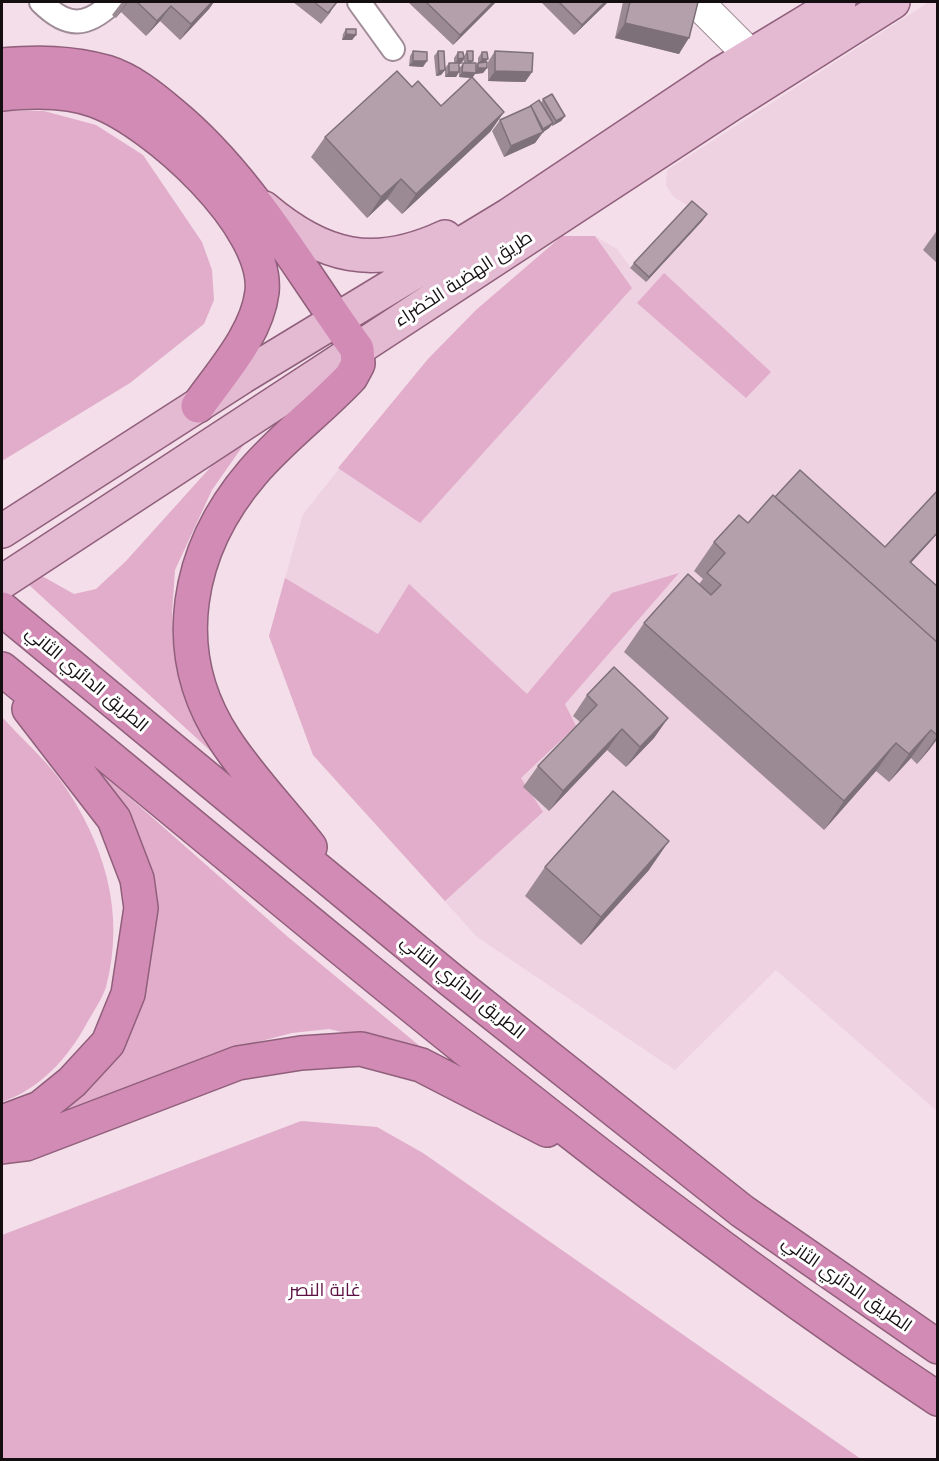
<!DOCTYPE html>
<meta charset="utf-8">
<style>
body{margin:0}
#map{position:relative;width:939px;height:1461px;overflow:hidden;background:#f3dee9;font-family:Jost,sans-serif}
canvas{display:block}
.frame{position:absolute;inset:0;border:3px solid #140e11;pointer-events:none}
</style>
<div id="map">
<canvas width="939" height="1461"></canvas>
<div class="frame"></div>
</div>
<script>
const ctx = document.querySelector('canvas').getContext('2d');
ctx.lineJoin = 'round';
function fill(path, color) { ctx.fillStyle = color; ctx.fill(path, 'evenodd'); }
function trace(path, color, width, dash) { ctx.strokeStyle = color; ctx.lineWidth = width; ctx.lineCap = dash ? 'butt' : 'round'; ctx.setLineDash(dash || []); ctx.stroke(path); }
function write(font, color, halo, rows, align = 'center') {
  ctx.font = font + ' Jost,Cairo,sans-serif'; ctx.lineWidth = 6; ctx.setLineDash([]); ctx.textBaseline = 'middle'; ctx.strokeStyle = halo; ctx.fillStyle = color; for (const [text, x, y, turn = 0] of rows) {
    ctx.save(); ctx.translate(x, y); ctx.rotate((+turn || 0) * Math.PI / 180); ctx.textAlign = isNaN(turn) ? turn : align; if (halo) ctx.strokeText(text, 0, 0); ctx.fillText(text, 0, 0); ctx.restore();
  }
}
fill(new Path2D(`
 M929 2H937V1111L776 970 675 1070 477 937 313 755 269 636 303 514 428 359 476 310 562 236H595L617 249 631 268 688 206 674 197 666 186 667 170Z`), '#efd2e1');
fill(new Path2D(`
 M2 111H44L96 125 143 155 202 242 212 270 214 300 204 324 130 383 2 461Z
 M562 236H595L632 288 420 523 338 468 428 359 476 310Z
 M664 273 771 372 746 398 637 303Z
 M247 440 212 490 175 570 172 614 174 649 185 694 215 755 28 584 42 576 74 594 96 589 126 561 217 460Z
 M679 573 565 704 576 726 521 778 543 812 445 901 313 755 269 636 285 578 378 634 409 584 527 694 612 593Z
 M2 717C21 738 44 758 61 781 104 842 126 912 106 987 102 999 93 1012 87 1023 68 1058 40 1089 2 1102Z
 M103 774 288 937 427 1052 329 1029 292 1033 211 1054 129 1090 20 1133 108 1056 135 848Z
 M301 1121 377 1127 423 1153 861 1459H2V1235Z`), '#e1adca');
const street = new Path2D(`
 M41 2C67 28 86 28 113 2
 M359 2 393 49`);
const secondary = new Path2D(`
 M697 2 750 55`);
const primary = new Path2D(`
 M264 208C323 258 374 270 445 237
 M2 531 242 377 509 215 720 74 839 2
 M2 582 730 105 893 2`);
const highway = new Path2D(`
 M2 65C37 62 71 62 106 72 131 80 151 96 171 113 250 178 298 268 357 349L358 364 351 377C320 410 283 437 253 472 187 549 166 651 225 740 249 777 282 811 310 847
 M2 94C31 91 68 90 96 101 154 122 269 226 262 292 257 334 222 372 198 406
 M2 609 451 980 742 1211 938 1347
 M2 669C308 919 608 1180 938 1399
 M2 1122 40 1108 72 1082 108 1043 128 994 141 908 137 879 114 819 29 709
 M2 1147 26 1144 238 1063 301 1053 361 1049 421 1065 547 1130`);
trace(street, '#9f8c96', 26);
trace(secondary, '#9f8c96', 34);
trace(primary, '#905f7b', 36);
trace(highway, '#905f7b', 36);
trace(street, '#fff', 22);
trace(secondary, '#fff', 32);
trace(primary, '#e4b9d2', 33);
trace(highway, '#d28bb4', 33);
fill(new Path2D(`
 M122 2H214L209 9 180 40 160 21 146 36 121 12 116 18 112 15Z
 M293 2H336L330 13 321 24Z
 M408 2H496L453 45Z
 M541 2H608L574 35Z
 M623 2H698L679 54 615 38Z
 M346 29 356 35 352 40H342L343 34Z
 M413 51 423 67 409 66 410 56Z
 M438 51 445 68 449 63H454V58L458 52 464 56 467 51 473 61 471 63 476 65 478 63V58L482 52 487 68 483 73 475 74 472 78 504 112 490 132 402 214 387 199 367 218 311 157 325 137 412 87 441 106 471 78 459 77V72L456 77H445V70L441 75 436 76 434 56ZM464 60V63L459 68V64H461Z
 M495 51 532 72 525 82 488 81V62Z
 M543 99 565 116 561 121 552 126V125L549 128 543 132 535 143 504 157 492 131 500 120 528 108 530 106 541 103Z
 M703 220 646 282 630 268 634 263Z
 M938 229V264L923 250Z
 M938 490V533L911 563 938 587V738L929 750 917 764 911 758 889 782 876 771 824 830 624 652 644 623 699 584 703 579 694 571 714 542 748 523 775 497 885 547Z
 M587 695 668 718 654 738 626 767 607 750 549 811 523 787 538 766 580 722 573 716Z
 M545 867 649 870 581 945 525 896Z`), '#9b8a93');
fill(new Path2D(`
 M127 2H128L116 18Z
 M212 2H214L209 9 180 40 191 24Z
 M493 2H496L453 45 460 35Z
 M605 2H608L574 35 582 25Z
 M171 6 160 21 146 36 157 21Z
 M625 23 689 38 679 54 615 38Z
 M346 34 356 35 352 40H342Z
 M464 58 461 64H455L458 59Z
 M482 59H488L484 64H478Z
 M413 61H427L423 67 409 66Z
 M478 68H487L483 73 475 74 472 78 459 77 462 72 475 73Z
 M445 70 441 75 436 76 439 71Z
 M495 71 532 72 525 82 488 81Z
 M449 72H459L456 77H445Z
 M504 112 490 132 402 214 416 194Z
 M565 116 561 121 552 126 556 121Z
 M553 123 549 128 542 133 543 132 535 143 504 157 511 146 540 134 543 129Z
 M401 179 387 199 367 218 381 197Z
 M707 214 703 220 646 282 649 277Z
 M938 532V533L906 568 910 562Z
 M668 718 654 738 626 767 640 747Z
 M622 729 607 750 549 811 563 791Z
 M931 730 911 758 889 782 909 754Z
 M938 735V738L929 750 917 764Z
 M896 743 876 771 824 830 844 801Z
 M669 841 649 870 581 945 601 917Z`), '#7e7078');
const building = new Path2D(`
 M137 2H212L191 24 171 6 157 21Z
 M314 2H337L328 13Z
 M426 2H493L460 35Z
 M559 2H605L582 25Z
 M630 2H698L689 38 625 23Z
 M346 29H356V35L346 34Z
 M413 51 427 52V61H413Z
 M438 51H444L445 70 439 71Z
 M467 51H473V61H468Z
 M495 51 533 53 532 72 495 71Z
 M458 52H463L464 58 458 59Z
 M482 52H487L488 59H482Z
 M487 62V68H478V63Z
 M449 63H459V72H449Z
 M463 63H476V73L462 72Z
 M397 71 412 87 418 81 441 106 472 77 504 112 416 194 401 179 381 197 325 137Z
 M552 94 565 116 556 121 543 99Z
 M539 100 553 123 543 129 531 106H530Z
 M531 106 543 132 511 146 500 120Z
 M692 201 707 214 649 277 634 263Z
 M800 470 885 547 938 490V532L910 562 938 587V643L775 497Z
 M773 495 938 643V735H937L931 730 909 754 896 743 844 801 644 623 688 574 711 595 721 585 707 573 725 553 714 542 739 515 748 523Z
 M614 667 668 718 640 747 622 729 563 791 538 766 597 705 587 695Z
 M613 791 669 841 601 917 545 867Z`);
fill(building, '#b4a0ab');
trace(building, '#7e7078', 1.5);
write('18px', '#140e11', '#fff', [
 ["طريق الهضبة الخضراء",464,280,-33],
 ["الطريق الدائري الثاني",86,680,40],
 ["الطريق الدائري الثاني",462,988,39],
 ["الطريق الدائري الثاني",846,1285,35]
]);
write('18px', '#5c1043', '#fff', [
 ["غابة النصر",325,1292]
]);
</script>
